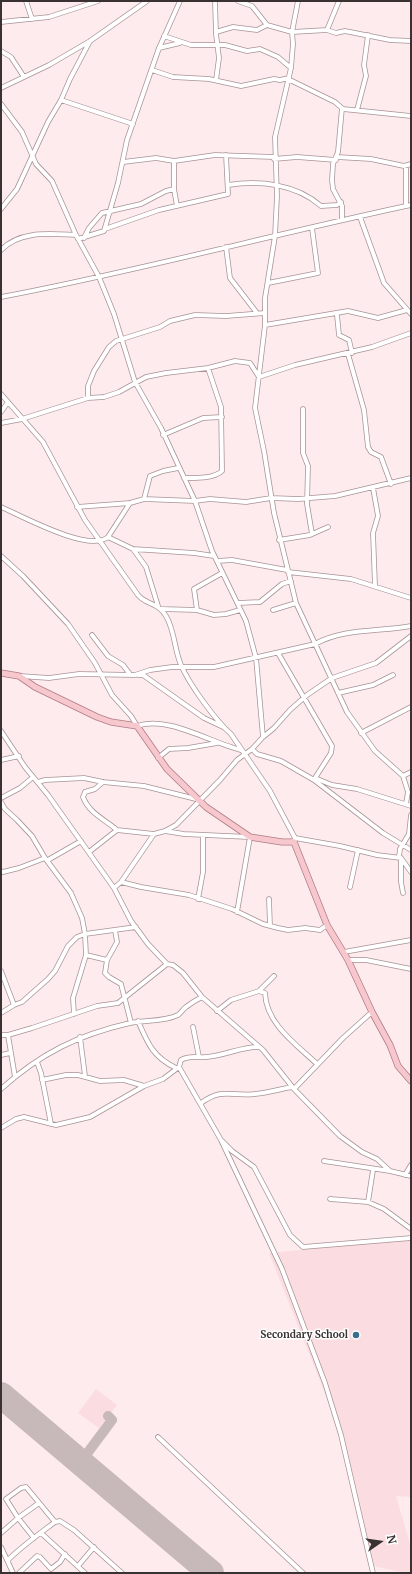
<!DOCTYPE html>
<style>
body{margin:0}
#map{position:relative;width:412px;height:1574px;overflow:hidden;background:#fdebed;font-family:Merriweather,serif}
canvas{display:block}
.frame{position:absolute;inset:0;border:2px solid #393132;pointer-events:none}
.north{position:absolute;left:360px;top:1522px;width:40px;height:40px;-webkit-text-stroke:3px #fff;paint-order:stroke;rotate:77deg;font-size:11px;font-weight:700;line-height:16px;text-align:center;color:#393132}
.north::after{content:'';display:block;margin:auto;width:14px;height:18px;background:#393132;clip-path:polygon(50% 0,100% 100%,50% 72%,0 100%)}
</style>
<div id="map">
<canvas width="412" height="1574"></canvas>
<div class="frame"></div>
<div class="north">N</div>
</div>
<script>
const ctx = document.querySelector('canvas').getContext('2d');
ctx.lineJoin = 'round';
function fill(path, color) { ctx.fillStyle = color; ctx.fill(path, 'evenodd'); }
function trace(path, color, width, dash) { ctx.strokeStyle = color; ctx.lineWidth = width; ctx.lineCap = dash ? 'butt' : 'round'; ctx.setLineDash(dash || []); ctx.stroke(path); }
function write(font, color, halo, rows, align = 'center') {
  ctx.font = font + ' Merriweather,serif'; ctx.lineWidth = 3; ctx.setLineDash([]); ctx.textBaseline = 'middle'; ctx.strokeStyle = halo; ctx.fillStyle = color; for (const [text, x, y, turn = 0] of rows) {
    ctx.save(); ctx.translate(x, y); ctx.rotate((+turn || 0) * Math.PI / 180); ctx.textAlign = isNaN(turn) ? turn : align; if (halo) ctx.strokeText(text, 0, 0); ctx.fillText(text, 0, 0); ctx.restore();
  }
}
fill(new Path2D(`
 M411 1239V1497L396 1496 411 1547V1573H406L368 1565 334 1416 269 1253Z
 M96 1389 117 1405 99 1428 78 1413Z`), '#fbdde1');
trace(new Path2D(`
 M80 1463 112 1420 108 1416`), '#c7b8ba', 10);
trace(new Path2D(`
 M1 1395 211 1573`), '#c7b8ba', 26);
const minor = new Path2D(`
 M26 1 32 19
 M215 1 216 34 219 58 216 80
 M238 1 252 6 267 25 292 32 327 30 336 33 345 31 390 40 411 41
 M298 1 292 32 293 44 291 68 275 137 277 196 275 236 265 298V325L255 408 264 451 274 513 296 603 347 712 375 751 403 776 408 792 406 804
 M1 22 49 17 98 1
 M327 30 339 1
 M216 32 233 27 257 30 267 25
 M164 36 191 45H225L247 51 260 49 278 57 291 68
 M159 48 180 43
 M1 51 11 57 24 77
 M152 70 173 77 209 79 241 86 274 79 280 80 289 78
 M288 79 335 102 343 109 411 116
 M1 88 49 65 90 41 147 1
 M61 100 133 124
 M1 104 22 132 36 164 52 181 76 235 99 277 114 314 135 382 161 428 195 501 212 551 246 621 256 658 263 737
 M357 110 366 76 364 65 368 35
 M337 157 371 159 404 166 411 164
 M274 159 297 157 336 160
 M174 161V189L177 206
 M123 162 156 158 174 161 215 155 274 157
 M406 166V206
 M228 185C260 180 296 184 321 206L337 205 341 202
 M1 209 17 189 48 122 61 100 70 79 90 41
 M360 217 384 283 411 314
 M342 220V206L333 189 332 180 333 164 338 152 342 108
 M105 229 159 210 228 194 226 155
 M84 238 89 228 102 213 141 204 166 191 174 189
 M78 239 104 231 118 183 127 140 159 48 180 1
 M226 247 230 278 257 313
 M1 250C20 230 50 234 76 235
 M268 283 318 273 312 228
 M1 297C139 271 274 234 411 205
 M337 315 339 335 349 340 352 353
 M265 325 348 311 378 318 407 310
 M348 354 364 410 368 447 371 452 381 457 391 484
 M1 394 43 442 85 520 138 595C146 605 158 602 166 616 175 631 174 649 181 665 189 684 216 721 231 734L270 791 295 838 294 842
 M88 398V386L94 371 109 347 116 341 160 327 170 321 195 315 226 316 265 313
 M303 409V453L308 466 307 504 312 534
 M1 412 8 402
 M1 423 22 419 88 398 104 397 119 392 146 377 166 373 208 368 235 361 250 363 259 377 295 365 372 347 411 333
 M163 435 203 418 222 417
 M184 478C195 478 213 479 222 471L221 407 208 368
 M373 488 378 516 373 533 375 586
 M144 499 150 476 163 471 178 468
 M1 507C22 516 89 553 108 537L133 549 194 553 214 556
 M77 507 130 503 144 499 195 501 210 499 246 502 271 498 298 499 335 496 411 478
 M108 537 130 503
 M279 540 310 535 328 527
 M133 549 146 567 158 606
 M1 556 23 576 68 624 95 663 112 695 131 716 137 726C168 715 211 743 241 750
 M217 561 232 560 287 570
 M288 572 351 579 411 598
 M238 603 260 602 282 584 291 581
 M161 609 197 610 214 615 226 614 240 610
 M197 610 194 589 222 573
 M273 610 296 603
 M92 635 108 656 123 665 129 673
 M278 653 332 746 331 753 315 778
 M138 675H143L204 718 223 727
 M20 676 49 678 79 674 135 675 150 670 172 667H214L315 644C344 628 379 632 411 626
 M338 693 373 685 393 675
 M1 731 25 767 48 795 114 888 131 921 148 944 167 964 173 965 183 973 202 997 263 1050 294 1089 340 1136 362 1152 377 1159 390 1171 411 1176
 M361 733 411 707
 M252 749 257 754 281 761 314 780 315 778 332 785 357 789 411 806
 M158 758 169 749 188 748 217 743
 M1 760 19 756
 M403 776 411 772
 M314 780 383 833 411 850
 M38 782 45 780 84 778 103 782 144 786 196 799
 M103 782 95 789 85 792 83 797C89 813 104 819 117 830
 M1 798 20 788 33 777
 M1 802 5 809 17 820 32 836 45 858 71 893 82 918 85 934 86 955 73 998 74 1014
 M165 831 176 825 220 780 237 760 252 749 263 737 274 728 290 710 307 695 332 678 376 663 411 636
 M295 838 340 846 377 855 401 858 411 872
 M89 852 117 830 154 834 165 831 184 834 249 837
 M399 857 400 849 409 834 411 815
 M401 858V882L403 893
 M48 860 81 841
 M1 871 3 872 19 868 45 858
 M121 882 141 887 189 895 232 909 263 924 278 928 288 930 305 928 320 930 327 925
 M350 887 358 850
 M114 888 121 882 154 834
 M198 899 203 872V835
 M269 899 270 926
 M237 912 250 837
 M344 952 411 940
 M86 955 107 960 105 973 109 977 121 984 131 1023
 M107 960 117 942 115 930
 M348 960H366L411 969
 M1 971 14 1005
 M259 991 265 993C266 1024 297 1045 317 1064
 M217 1011 231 1000 259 991 274 976
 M1 1013 14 1005 22 1002 48 979 55 971 68 946 77 937 85 934 136 927
 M138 1021C148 1044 153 1057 176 1068
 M193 1027 199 1057
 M1 1035H8L32 1028 97 1006 118 1003 167 964
 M8 1035 15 1077
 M80 1037 85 1076
 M1 1055 10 1053
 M37 1062 41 1073 51 1124
 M179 1067 221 1140 232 1151 254 1167 290 1235 303 1247 411 1238
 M42 1080 66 1075H78L100 1081 124 1080 144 1086
 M1 1089C41 1053 78 1035 130 1023 145 1020 164 1022 178 1015 181 1013 183 1009 186 1007 191 1003 196 1000 202 997
 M294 1089 343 1038 372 1012
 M201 1103C223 1087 231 1097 255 1094 267 1093 280 1089 292 1087
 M1 1128 16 1119 24 1117 56 1125 90 1117 144 1086 163 1079 179 1067 181 1060C190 1055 196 1058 206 1057 224 1056 240 1047 258 1047
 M221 1140 282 1269 325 1383 341 1435 373 1573
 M324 1161 390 1171
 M405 1175 411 1165
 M330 1199 368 1202 384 1209 411 1229
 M368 1202 373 1170
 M158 1437 303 1573
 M39 1503 18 1518 6 1499 21 1488 26 1487 55 1522
 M1 1533 18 1518 34 1538
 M41 1533 85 1573
 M1 1547 13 1573
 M8 1560C22 1546 39 1534 55 1522L60 1521 74 1530 122 1573
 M78 1566 94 1547
 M19 1573 37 1556 40 1557 51 1569 60 1562 65 1554`);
const major = new Path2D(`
 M1 673 19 676 35 687 97 717 111 722 137 726 167 769 206 807 250 837 282 842H294L327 925 348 960 372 1012 390 1045 398 1066 411 1081`);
trace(minor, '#a79395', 5.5);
trace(major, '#b17a83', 7);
trace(minor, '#fff', 4);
trace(major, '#f7c7ce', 5.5);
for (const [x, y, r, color] of [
 [356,1335,4,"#396f8b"]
]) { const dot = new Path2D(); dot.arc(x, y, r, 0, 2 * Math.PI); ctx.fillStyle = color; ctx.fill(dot); trace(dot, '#fff', 1.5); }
write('bold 10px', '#393132', '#fff', [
 ["Secondary School",348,1335]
], 'right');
</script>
